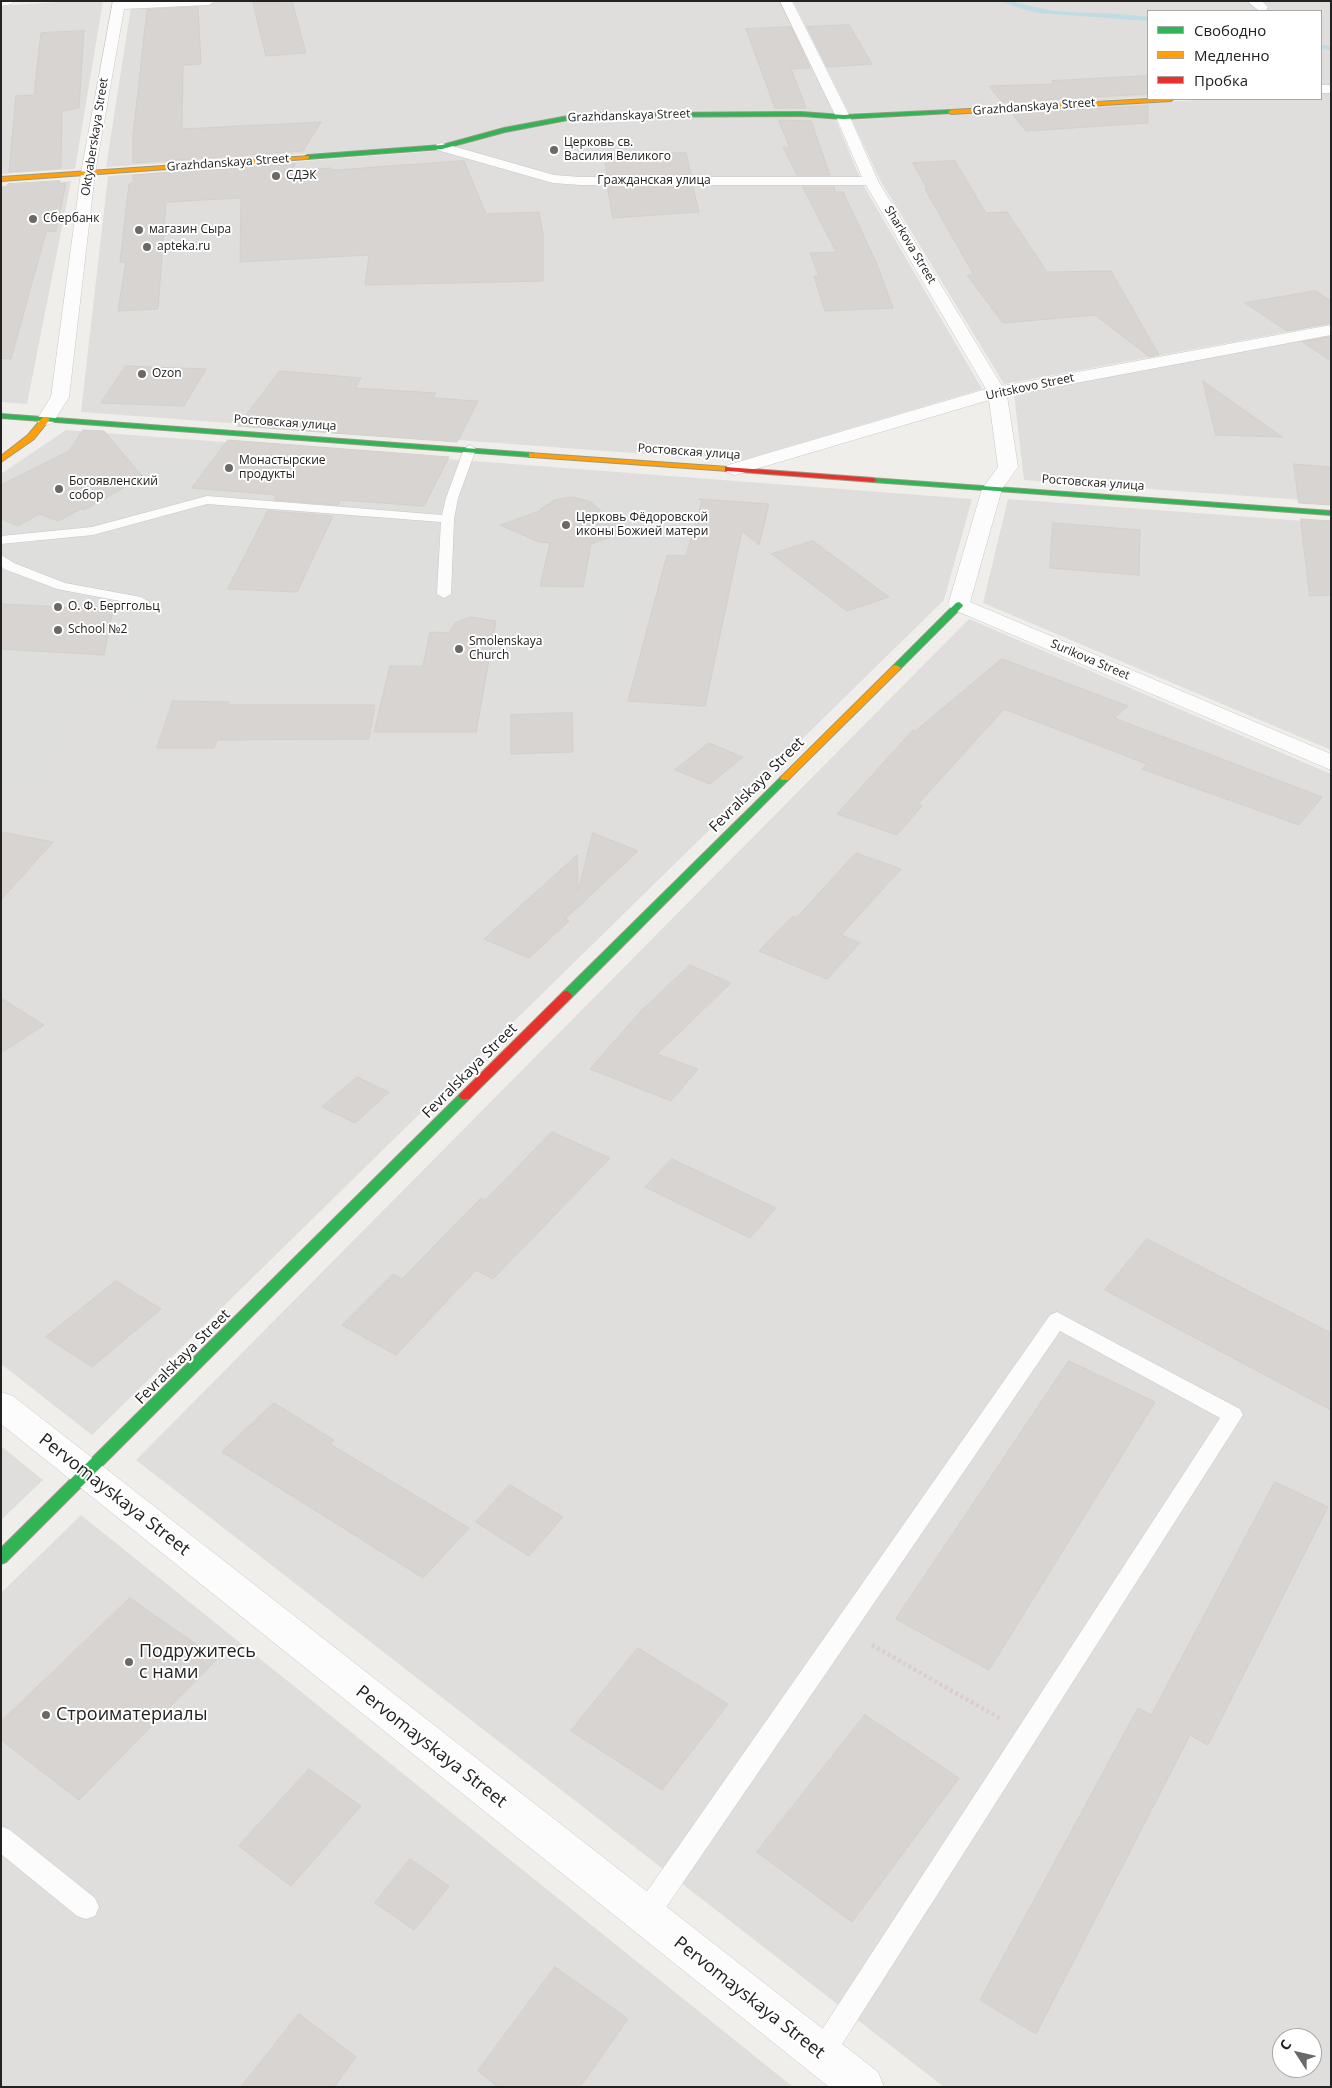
<!DOCTYPE html>
<meta charset="utf-8">
<style>
body{margin:0}
#map{position:relative;width:1332px;height:2088px;overflow:hidden;background:#f0eeeb;font-family:"Open Sans",sans-serif}
canvas{display:block}
.frame{position:absolute;inset:0;border:2px solid #222;pointer-events:none}
.legend{position:absolute;left:1147px;top:10px;width:175px;height:90px;box-sizing:border-box;background:#fff;border:1px solid #a7a7a7;margin:0;padding:6px 9px;list-style:none;font-size:15px;color:#222}
.legend li{display:flex;align-items:center;gap:10px;height:25px}
.legend b{width:25px;border:1px solid #a7a7a7}
.north{position:absolute;left:1272px;top:2028px;width:50px;height:50px;box-sizing:border-box;background:#fff;border:1px solid #a7a7a7;border-radius:50%;rotate:305deg;font-size:14px;font-weight:700;line-height:20px;text-align:center;color:#222}
.north::after{content:'';display:block;margin:auto;width:18px;height:22px;background:#6a6968;clip-path:polygon(50% 0,100% 100%,50% 72%,0 100%)}
</style>
<div id="map">
<canvas width="1332" height="2088"></canvas>
<div class="frame"></div>
<ul class="legend">
<li><b style="height:6px;background:#30b455"></b>Свободно</li>
<li><b style="height:6px;background:#ff9f0a"></b>Медленно</li>
<li><b style="height:6px;background:#e5322d"></b>Пробка</li>
</ul>
<div class="north">С</div>
</div>
<script>
const ctx = document.querySelector('canvas').getContext('2d');
ctx.lineJoin = 'round';
function fill(path, color) { ctx.fillStyle = color; ctx.fill(path, 'evenodd'); }
function trace(path, color, width, dash) { ctx.strokeStyle = color; ctx.lineWidth = width; ctx.lineCap = dash ? 'butt' : 'round'; ctx.setLineDash(dash || []); ctx.stroke(path); }
function write(font, color, halo, rows, align = 'center') {
  ctx.font = font + ' "Open Sans",sans-serif'; ctx.lineWidth = 4; ctx.setLineDash([]); ctx.textBaseline = 'middle'; ctx.strokeStyle = halo; ctx.fillStyle = color; for (const [text, x, y, turn = 0] of rows) {
    ctx.save(); ctx.translate(x, y); ctx.rotate((+turn || 0) * Math.PI / 180); ctx.textAlign = isNaN(turn) ? turn : align; if (halo) ctx.strokeText(text, 0, 0); ctx.fillText(text, 0, 0); ctx.restore();
  }
}
fill(new Path2D(`
 M73 1H103L75 169 1 174V6Z
 M238 1H780L834 113 656 110 608 112 436 145 106 167 131 7Z
 M793 1H1331V86H1321V11H1148V97L952 110 849 113Z
 M1321 92H1331V324L1004 384 880 180 852 120 1217 99H1321Z
 M654 116 835 118 862 183 982 389 740 461 81 412 108 176 437 151 508 132 572 121Z
 M71 181 27 404 1 402V186Z
 M1331 334V502L1024 480 1014 394Z
 M66 430 972 499 944 600 92 1435 1 1364V474Z
 M1008 499 1331 523V750L983 603Z
 M969 619 1331 774V2087H944L136 1460ZM1282 2038H1312V2068H1282Z
 M1 1446 43 1480 1 1520Z
 M81 1515 793 2087H1V1593Z`), '#dfdedc');
fill(new Path2D(`
 M118 453 124 455 665 496 606 696 569 687 159 681 153 697 80 695 34 791 1 788V487L9 482H7L40 464Z`), '#dededc');
fill(new Path2D(`
 M1001 1C1019 1 1037 9 1055 11 1086 14 1117 12 1148 17V21L1039 13 1019 8Z
 M1321 45 1331 46V50L1321 49Z`), '#bfdbe3');
const building = new Path2D(`
 M292 1 306 53 266 56 253 3Z
 M198 7 201 64 183 65 182 129 321 122 303 151 133 163V136L147 10Z
 M849 25 872 64 827 67 807 27Z
 M791 27 810 68 791 69 806 108H775L746 29Z
 M84 31 79 108 62 111 61 168 9 172 16 96 34 95 41 33Z
 M1148 76V94L1002 102 989 86 1054 84 1052 81Z
 M1148 106V123L1026 131 1012 114Z
 M779 120 811 121 830 175H797L783 147H789Z
 M686 153 691 175H607L604 155Z
 M464 161 486 214 539 212 543 234V281L365 285 369 255 240 262 241 198 166 202 158 309 118 311 126 262H120L129 184 133 183V175L296 164 291 170 331 168V170Z
 M955 161 986 213 1007 212 1047 272 1111 271 1159 355 1150 357 1095 315 1003 323 967 275H974L925 189H927L913 163Z
 M60 181V184L66 183 56 231 46 232 11 359 1 358V187H7L8 184Z
 M608 187H693L699 212 613 218Z
 M803 187H834L835 192H843L876 262 893 308 825 311 814 276H819L810 253 836 252Z
 M1316 291 1331 301V323L1287 331 1245 303Z
 M1331 337V361L1303 342Z
 M126 366 206 369 184 406 101 403Z
 M280 371 361 378 355 388 436 393 433 398 478 401 457 442 238 426Z
 M1203 381 1282 437 1216 435Z
 M83 430 104 431 143 477 84 510 81 509 58 521 39 514 18 526 1 519V485L69 451Z
 M228 440 449 457 424 506 340 500 338 505 274 500 277 495 192 488Z
 M1294 464 1331 467V505L1299 503Z
 M573 497 591 502 600 510V514L633 529 591 544 583 587 540 586 550 543 539 542 500 525 540 511V509L555 500Z
 M699 499 769 504 759 545 742 531 705 706 628 701 667 555 686 556 702 501Z
 M268 511 333 516 297 592 228 589Z
 M1301 519 1331 521V595L1310 596Z
 M1053 523 1140 530 1139 575 1050 568Z
 M813 541 889 597 847 611 772 554Z
 M1 604 113 610 104 655 1 649Z
 M471 617 496 621 476 732H374L390 666H423L430 632 449 633 455 623Z
 M1002 659 1128 706 1114 718 1322 797 1299 825 1142 769 1147 764 1004 709 918 804 922 806 897 835 837 814 913 730 915 731Z
 M173 701 229 702 227 705H375L369 739 217 740 214 748H157Z
 M572 713 573 752 511 754V715Z
 M709 743 743 757 710 784 675 770Z
 M1 832 53 842 1 900Z
 M593 833 638 851 565 919 569 921 529 958 484 939 577 855 578 891Z
 M856 853 901 869 841 935 860 943 827 979 759 951 793 916 796 918Z
 M690 965 731 983 657 1054 698 1069 671 1101 590 1069 640 1012Z
 M1 998 44 1025 1 1053Z
 M357 1077 389 1092 355 1123 322 1107Z
 M552 1132 610 1158 493 1279 476 1270 396 1355 342 1325 393 1274 402 1279 481 1198 485 1200Z
 M672 1159 776 1208 750 1238 645 1187Z
 M1147 1239 1331 1333V1410L1105 1290Z
 M116 1281 161 1309 92 1367 46 1337Z
 M1069 1361 1155 1402 989 1670 896 1619Z
 M274 1403 334 1440 330 1444 469 1528 423 1578 222 1452Z
 M1275 1482 1328 1507 1208 1745 1190 1735 1036 2034 980 2000 1138 1708 1151 1715Z
 M510 1485 563 1517 529 1556 476 1522Z
 M130 1598 217 1659 79 1800 1 1740V1722Z
 M638 1648 728 1704 662 1790 571 1731Z
 M865 1715 959 1778 852 1922 757 1852Z
 M309 1769 361 1806 291 1886 239 1846Z
 M410 1859 449 1886 414 1930 375 1903Z
 M555 1967 628 2019 580 2087H498L478 2071Z
 M299 2014 356 2057 334 2087H241Z`);
fill(building, '#d7d4d2');
trace(building, '#d3d0cc', 1);
const lane = new Path2D(`
 M470 445 476 449 458 498 454 519 451 594 444 598 437 594 441 522 207 504 93 535 1 544V536L92 527 207 496 442 515 446 498 464 449Z
 M1 555 14 563 65 583 141 597 148 601 141 605 57 589 4 569 1 566Z
 M1057 1312 1240 1409 1243 1415 830 2063 821 2067 812 2063 808 2054 812 2045 1220 1418 1060 1331 654 1925 645 1928 636 1925 632 1916 636 1907 1050 1315Z
 M1 1826 10 1830 95 1898 99 1907 95 1916 86 1919 77 1916 1 1854Z`);
const street = new Path2D(`
 M1 1H14L12 4 1 6Z
 M113 1H215L209 5 124 9 95 173 69 397 53 423 46 425 39 423 37 419 51 397 81 173Z
 M780 1H792L850 117 878 181 1002 386 1331 325V335L1007 396 1018 467 1002 489 970 602 1331 754V770L952 609 948 605 982 489 998 467 989 400 742 473 735 475 728 473 725 469 728 465 986 389 866 185H580L553 183 437 150 435 147 437 144 442 143 554 175 580 177H862L836 117Z
 M1247 1H1262L1268 7 1266 10H1258Z
 M1321 85H1331V93H1321Z
 M1 1392 13 1396 878 2072 884 2087H829L1 1424Z`);
const fast = new Path2D(`
 M951 110 953 113 843 119 801 116 609 117 568 120 505 132 442 149 307 159 304 157 307 155 442 145 504 128 568 116 609 113 801 112 843 115Z
 M1 414 532 453 536 455 532 457 1 418Z
 M870 478 1331 511V515L873 482 869 480Z
 M959 602 963 605 962 607 899 670H893V666L956 603Z
 M785 775 788 776 790 778 788 780 571 998H563L562 995 563 992 782 776Z
 M465 1092 471 1096 469 1099 6 1562 1 1564V1548L461 1093Z`);
const slow = new Path2D(`
 M1148 99H1174L1171 101 951 114 948 112 951 110Z
 M309 156V158L307 159 1 181V177Z
 M43 417 50 419 34 439 1 462V456L28 435Z
 M529 453 728 467 732 469 728 471 532 457H529Z
 M896 665 901 668 899 670 788 780H782L780 778 782 776 893 666Z`);
const jam = new Path2D(`
 M725 467 873 478 877 480 873 482 728 471H725Z
 M567 991 572 995 571 998 469 1099H461L459 1096 461 1093 563 992Z`);
trace(lane, '#c9c8c7', 1);
trace(street, '#c9c8c7', 1);
trace(fast, '#999a82', 2);
trace(slow, '#999a82', 2);
trace(jam, '#999a82', 2);
trace(new Path2D(`
 M872 1645 1001 1719`), '#dccecd', 4.5, [3, 3]);
fill(lane, '#fdfcfc');
fill(street, '#fdfcfc');
fill(fast, '#30b455');
fill(slow, '#ff9f0a');
fill(jam, '#e5322d');
for (const [x, y, r, color] of [
 [554,150,5,"#6a6968"],
 [276,176,5,"#6a6968"],
 [33,219,5,"#6a6968"],
 [139,230,5,"#6a6968"],
 [147,247,5,"#6a6968"],
 [142,374,5,"#6a6968"],
 [229,468,5,"#6a6968"],
 [59,489,5,"#6a6968"],
 [566,525,5,"#6a6968"],
 [58,607,5,"#6a6968"],
 [58,630,5,"#6a6968"],
 [459,649,5,"#6a6968"],
 [129,1662,5,"#6a6968"],
 [46,1715,5,"#6a6968"]
]) { const dot = new Path2D(); dot.arc(x, y, r, 0, 2 * Math.PI); ctx.fillStyle = color; ctx.fill(dot); trace(dot, '#fff', 2); }
write('12px', '#222', '#fff', [
 ["Grazhdanskaya Street",1034,107,-4],
 ["Grazhdanskaya Street",629,116,-2],
 ["Oktyaberskaya Street",95,137,-81],
 ["Grazhdanskaya Street",228,163,-4],
 ["Гражданская улица",654,181],
 ["Sharkova Street",910,245,59],
 ["Uritskovo Street",1030,387,-12],
 ["Ростовская улица",285,423,4],
 ["Ростовская улица",689,452,4],
 ["Ростовская улица",1093,483,4],
 ["Surikova Street",1090,660,23]
]);
write('12px', '#222', '#fff', [
 ["Церковь св.",564,143],
 ["Василия Великого",564,157],
 ["СДЭК",286,176],
 ["Сбербанк",43,219],
 ["магазин Сыра",149,230],
 ["apteka.ru",157,247],
 ["Ozon",152,374],
 ["Монастырские",239,461],
 ["продукты",239,475],
 ["Богоявленский",69,482],
 ["собор",69,496],
 ["Церковь Фёдоровской",576,518],
 ["иконы Божией матери",576,532],
 ["О. Ф. Берггольц",68,607],
 ["School №2",68,630],
 ["Smolenskaya",469,642],
 ["Church",469,656]
], 'left');
write('15px', '#222', '#fff', [
 ["Fevralskaya Street",757,785,-45],
 ["Fevralskaya Street",470,1071,-45],
 ["Fevralskaya Street",183,1357,-45]
]);
write('18px', '#222', '#fff', [
 ["Pervomayskaya Street",114,1495,38],
 ["Pervomayskaya Street",431,1747,38],
 ["Pervomayskaya Street",749,1998,38]
]);
write('18px', '#222', '#fff', [
 ["Подружитесь",139,1652],
 ["с нами",139,1673],
 ["Строиматериалы",56,1715]
], 'left');
</script>
